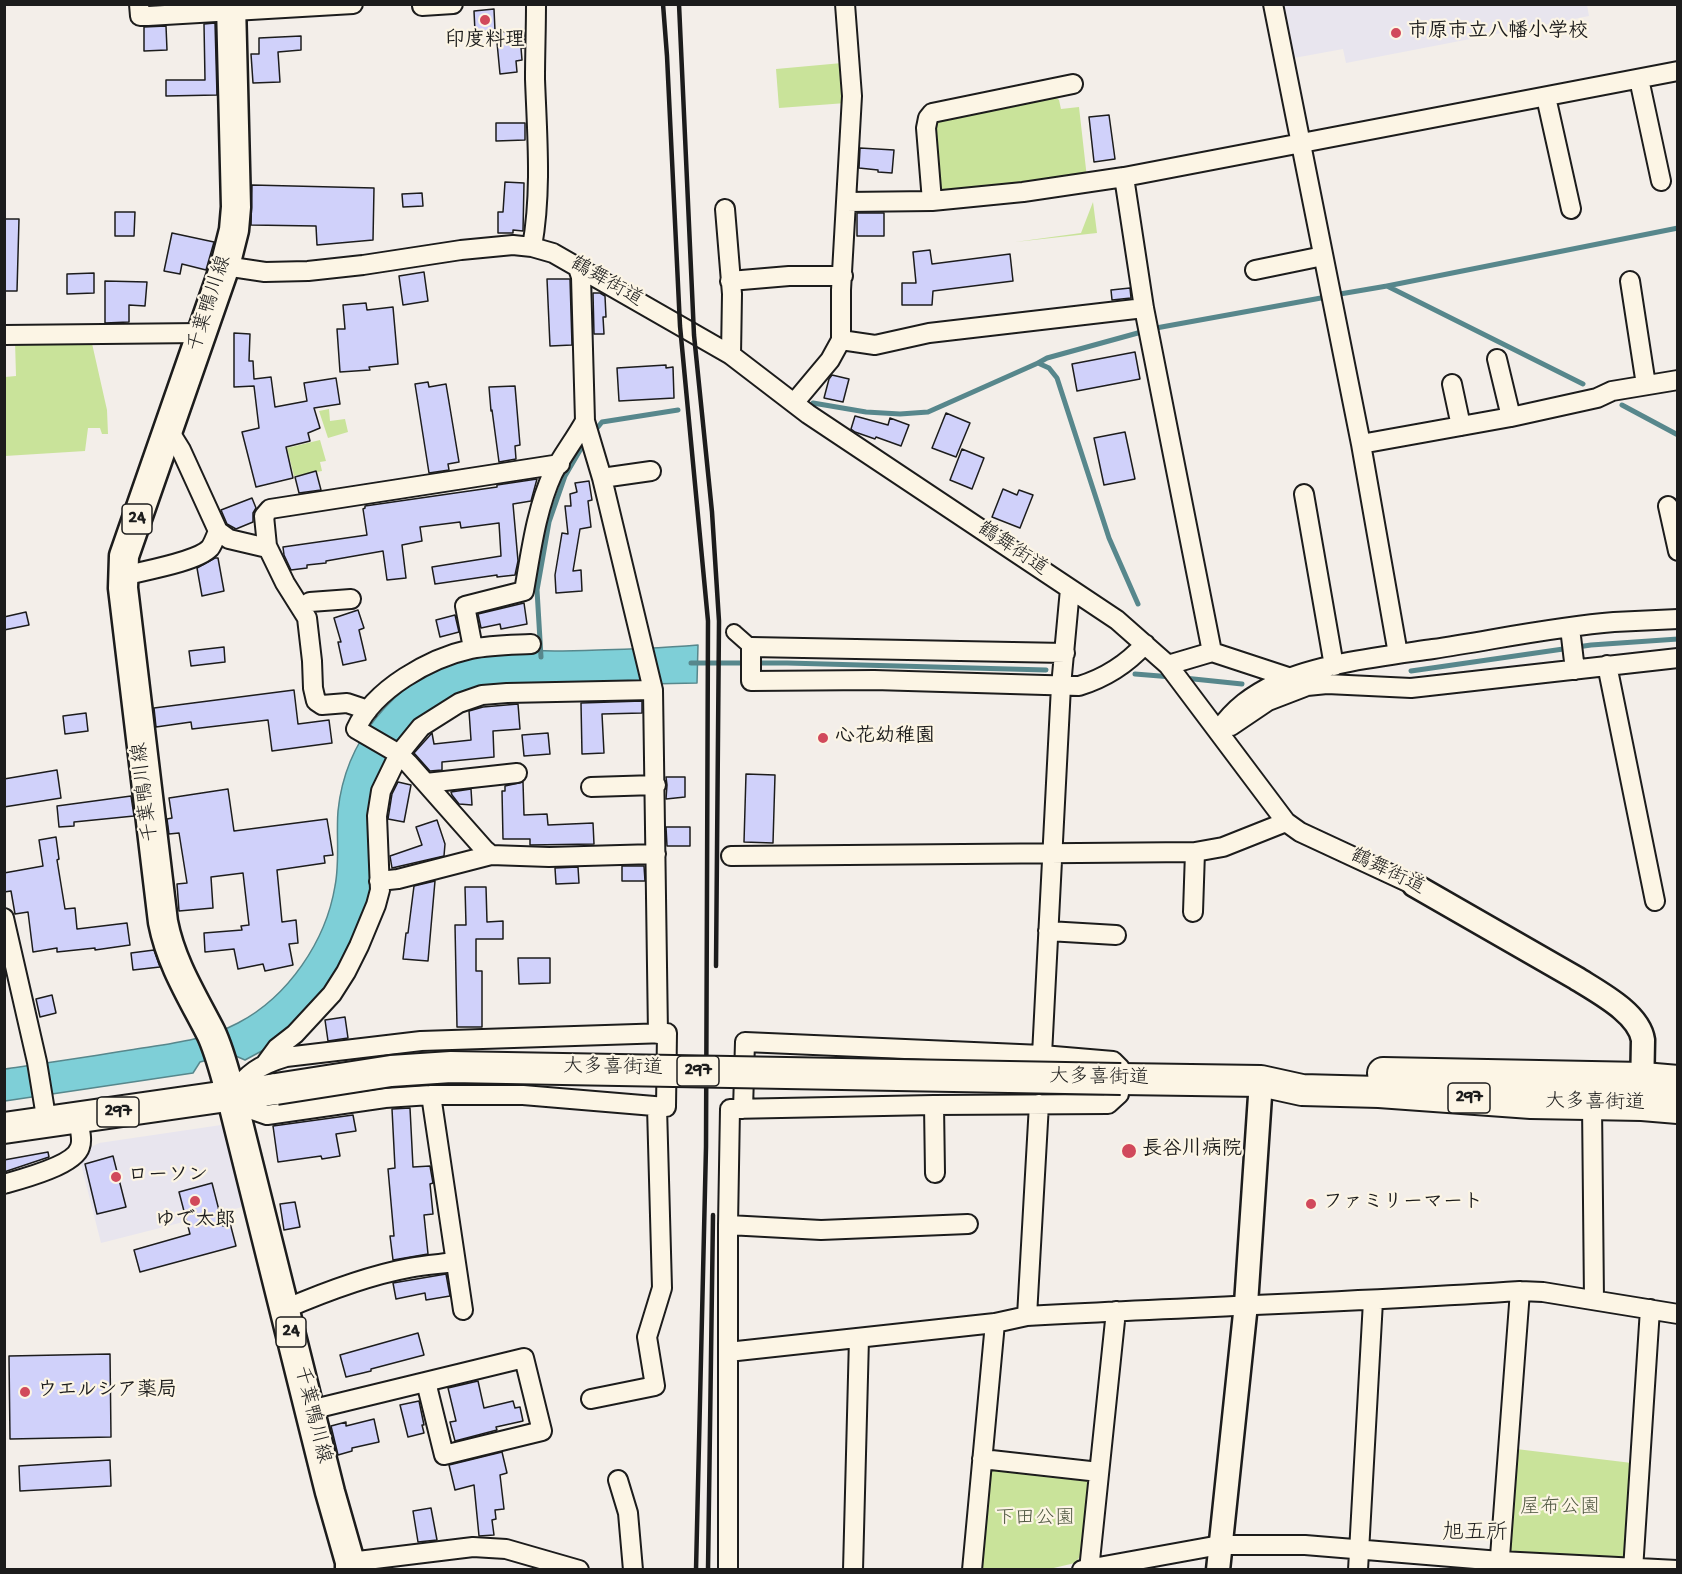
<!DOCTYPE html>
<meta charset="utf-8">
<style>
body{margin:0}
#map{position:relative;width:1682px;height:1574px;overflow:hidden;background:#f3eee9;font-family:"Gochi Hand",sans-serif}
canvas{display:block}
.frame{position:absolute;inset:0;border:6px solid #1c1c1c;pointer-events:none}
</style>
<div id="map">
<canvas width="1682" height="1574"></canvas>
<div class="frame"></div>
</div>
<script>
const ctx = document.querySelector('canvas').getContext('2d');
ctx.lineJoin = 'round';
function fill(path, color) { ctx.fillStyle = color; ctx.fill(path, 'evenodd'); }
function trace(path, color, width, dash) { ctx.strokeStyle = color; ctx.lineWidth = width; ctx.lineCap = dash ? 'butt' : 'round'; ctx.setLineDash(dash || []); ctx.stroke(path); }
function write(font, color, halo, rows, align = 'center') {
  ctx.font = font + ' "Gochi Hand","Klee One",sans-serif'; ctx.lineWidth = 4.5; ctx.setLineDash([]); ctx.textBaseline = 'middle'; ctx.strokeStyle = halo; ctx.fillStyle = color; for (const [text, x, y, turn = 0] of rows) {
    ctx.save(); ctx.translate(x, y); ctx.rotate((+turn || 0) * Math.PI / 180); ctx.textAlign = isNaN(turn) ? turn : align; if (halo) ctx.strokeText(text, 0, 0); ctx.fillText(text, 0, 0); ctx.restore();
  }
}
fill(new Path2D(`
 M1587 5 1589 16 1346 63 1343 49 1294 58 1284 5Z
 M228 1124 250 1205 101 1243 80 1160 84 1151 99 1143Z`), '#e8e5ee');
fill(new Path2D(`
 M842 63 846 103 779 108 776 69Z
 M1051 93 1059 100 1061 109 1079 107 1087 178 937 194 932 117Z
 M1093 202 1097 233 1015 242 1081 233Z
 M91 339 107 410 108 434H102L100 428H88L85 451 5 456V377L16 376 15 341Z
 M329 409 330 421 345 419 348 432 328 438 319 411Z
 M320 440 326 461 320 462 322 471 294 476 287 448Z
 M1508 1448 1640 1464 1633 1568 1500 1561Z
 M991 1466 1090 1476 1082 1554 1075 1563 1045 1570 983 1569 979 1566Z`), '#c9e39a');
const water = new Path2D(`
 M698 645 697 683 502 687 399 745 368 905 329 990 271 1046 245 1060 231 1054 200 1062 193 1073 5 1101V1069C46 1063 88 1057 130 1050 167 1044 204 1041 238 1023 288 997 326 941 335 886 340 861 336 836 338 811 345 741 393 682 460 659 492 648 529 651 562 651 607 650 653 649 698 645Z`);
fill(water, '#7ecfd7');
trace(water, '#57878c', 1.5);
trace(new Path2D(`
 M1387 286 1678 228
 M1340 294 1387 286 1583 384
 M1038 363 1047 358 1156 328 1321 298
 M813 403 866 412 900 414 928 412 1038 363 1049 368 1057 378 1109 538 1138 604
 M1622 405 1678 435
 M593 433 602 422 678 410
 M541 657 537 590 549 522 565 476 586 440
 M691 663H787L1046 670
 M1411 671 1591 645 1678 639
 M1135 674 1172 677
 M1184 678 1242 684`), '#57878c', 5);
const building = new Path2D(`
 M494 9 495 31 475 32 474 11Z
 M215 23 217 95 166 96V80H205L204 24Z
 M166 26 167 50 144 51V27Z
 M496 32H524V48H521L522 60 516 61 517 72 500 74Z
 M301 36V50L278 52 280 82 253 83 251 54H259V38Z
 M1109 115 1115 159 1094 162 1089 117Z
 M496 123H525V140L496 141Z
 M860 148 894 150 892 173 878 172V170L859 168Z
 M505 182 524 183 523 231 513 230V233H498V212H503Z
 M252 185 374 188 373 240 317 245 316 226 251 225Z
 M422 193 423 206 403 207 402 194Z
 M115 212H135L134 236H115Z
 M857 213H884V236H857Z
 M4 219H19L17 291H4Z
 M172 233 214 242 206 270 182 264 180 274 164 271Z
 M930 250 932 264 1010 254 1013 281 933 291 932 305H902V283H916L913 252Z
 M424 272 428 301 403 305 399 276Z
 M94 273V293L67 294V274Z
 M547 279H570L572 345 550 346Z
 M105 281 147 282 145 306 129 305V322L105 323Z
 M1130 288 1131 298 1112 300 1111 290Z
 M593 293H600L605 296 606 317H603L604 334H594Z
 M366 303 367 310 393 307 398 364 369 367 370 370 340 372 337 329H345L343 305Z
 M234 333 250 334 249 361H253L254 379 271 377 275 407 307 401 304 383 336 378 340 404 314 408 320 428 308 433 310 441 286 447 293 478 256 487 242 432 259 428 254 386 234 387Z
 M1135 352 1140 379 1077 391 1072 364Z
 M666 365V368L673 367 674 398 619 401 617 368Z
 M832 375 849 379 843 402 824 398 829 379Z
 M428 382 429 387 446 384 459 462 448 464 449 470 429 473 415 384Z
 M515 386 520 445 515 446 516 459 499 462 492 410 491 411 489 387Z
 M946 413 970 423 956 457 932 448Z
 M855 416 888 425 890 418 909 425 901 446 876 437 875 439 855 432 851 429Z
 M1125 432 1135 479 1104 485 1094 438Z
 M962 449 984 458 972 489 950 480Z
 M316 471 321 490 299 493 295 477Z
 M537 479 531 501 513 504 518 561 515 575 497 577V575L435 584 432 567 501 556 499 523 461 528 460 522 420 527 422 541 402 545 406 578 387 580 383 551 326 561V563L307 565V568L291 570 284 555 283 547 367 535 363 509 365 508V506L497 487V485Z
 M589 481 592 500 588 501 591 527 580 529 573 571 581 570 582 591 556 593 555 575 562 533 568 534 565 506H571L570 494 577 492 575 483Z
 M1003 489 1017 495 1019 490 1033 495 1020 528 992 517Z
 M252 498 256 508 253 513V522L236 529 227 524 221 510Z
 M215 558H218L224 591 202 596 197 568Z
 M524 603 527 624 501 629 500 624 481 628 478 614Z
 M358 610 364 628 359 630 366 660 343 665 338 642H341L334 618Z
 M26 612 29 625 4 630V617Z
 M455 615 459 632 440 637 436 620Z
 M224 647 225 662 191 666 189 651Z
 M294 690 298 724 329 720 332 743 272 751 268 720 192 729 191 722 156 727 154 708Z
 M642 701V713L602 714 604 753 582 754 581 703Z
 M518 704 520 729 493 731 494 757 442 762V770L430 771 414 753 432 733 434 744 471 740 469 711 483 707Z
 M86 713 88 731 65 734 63 716Z
 M548 733 550 754 524 756 522 735Z
 M57 770 61 798 4 807V779Z
 M746 774 775 775 773 843 744 842Z
 M666 777H685V797L666 799 667 785Z
 M398 782 411 785 404 822 388 819 392 794Z
 M523 782 524 815 547 814 548 825 593 823 594 844 530 845V839H503L502 791H505V786Z
 M228 789 234 831 327 819 333 855 324 856 325 863 277 870 282 922 296 920 298 943 289 944 293 965 265 971 263 964 238 969 234 949 205 952 204 933 242 930 241 926 249 925 243 873 211 877 213 908 179 911 177 884 187 883 179 833 169 834 167 819 172 818 169 798Z
 M471 789 472 805 459 804 452 795 451 792Z
 M131 796 134 816 74 822V826L59 827 57 806Z
 M437 820 445 844 444 856 392 868 390 856 422 845 416 827Z
 M666 827H690V846H667Z
 M56 837 59 859 57 860 65 909 75 908 77 929 127 923 130 945 95 950V948L57 952V948L33 952 28 912 15 914 11 891 4 892V873L43 866 39 840Z
 M622 866H644L645 881H622Z
 M578 867 579 883 556 884 555 868Z
 M435 881 428 961 403 959 406 933H408L414 886Z
 M465 887H486L487 922 503 921V939H476V971H482V1027H457L455 925H466Z
 M154 950 160 967 133 970 131 953Z
 M518 958H550V983L519 984Z
 M52 995 56 1013 40 1017 36 999Z
 M345 1017 348 1038 328 1041 325 1020Z
 M410 1108 413 1167 430 1166 433 1183 430 1184 433 1214 424 1215 428 1254 393 1260 390 1236H394L388 1169 395 1168 392 1109Z
 M353 1115 356 1131 336 1134 340 1156 322 1159 321 1156 278 1162 273 1126Z
 M48 1152 49 1157 4 1172V1160Z
 M113 1156 126 1207 97 1214 85 1164Z
 M212 1183 223 1226 230 1223 236 1246 140 1272 134 1250 190 1234 179 1192Z
 M295 1202 300 1227 284 1230 280 1204Z
 M446 1274 450 1296 426 1300 425 1293 396 1299 393 1283Z
 M418 1333 424 1355 371 1369V1371L346 1377 340 1355Z
 M110 1354 111 1437 10 1439 9 1356Z
 M478 1381 484 1408 513 1401 515 1408 520 1407 523 1421 496 1427 497 1430 455 1441 450 1422 456 1421 448 1388Z
 M419 1401 424 1425H422L424 1433 408 1437 400 1405Z
 M374 1419 379 1442 352 1448V1451L338 1455 331 1426 346 1422V1426Z
 M502 1452 507 1473 500 1475 504 1509 495 1510 496 1519 492 1520 494 1535 479 1536 474 1485 455 1490 449 1465Z
 M110 1460 111 1486 20 1491 19 1466Z
 M431 1508 437 1540 418 1542 413 1511Z`);
fill(building, '#d0d1fa');
trace(building, '#1c1c1c', 1.5);
const pedestrian = new Path2D(`
 M734 632 751 647`);
const minor = new Path2D(`
 M139 4 140 16H148L353 4
 M1273 4 1361 444 1398 654
 M422 6 453 4
 M1639 79 1661 181
 M1546 97 1571 209
 M1124 177 1144 308 1212 652
 M932 201 926 128 928 118 932 113 1073 84
 M846 202 932 201 1023 192 1124 177 1678 71
 M725 209 732 294 731 355
 M532 247C542 191 537 135 535 79 535 54 536 29 536 4
 M577 265 581 277 585 421 602 478 653 690 658 1034
 M225 266 265 272 308 271 363 265 461 250 513 245 532 247 553 253 731 355 808 414 1117 620 1168 665 1286 822 1300 832 1414 885
 M1255 270 1323 256
 M730 281 789 276H843
 M1630 281 1646 385
 M4 335 201 333
 M841 340 875 345 929 333 1144 308
 M1497 359 1511 417
 M1452 384 1461 426
 M794 403 830 360 841 340V290L852 96 845 4
 M168 429 181 450 218 531 229 539 263 547 267 546
 M1361 444 1511 417 1597 398 1612 391 1678 380
 M602 478 651 471
 M1304 494 1334 666
 M1668 506 1678 551
 M123 576C142 571 197 562 210 548 213 544 216 536 218 531
 M302 607 310 602 351 599
 M1570 628 1575 670
 M531 644C511 645 491 645 471 649 430 658 374 689 356 729L399 754 408 763 485 850 491 855 549 857 656 854
 M473 648 465 606 524 591C531 552 536 510 553 473 562 456 575 439 585 421
 M1065 653 751 647V681L874 680 1079 686C1105 678 1127 664 1145 644
 M1168 665 1212 652 1291 678
 M1607 665 1655 901
 M368 710 347 703 322 705 316 701 313 688 312 661 307 618 285 583 267 546 264 516 270 509 560 464
 M1231 726 1268 701 1307 686 1327 684 1411 688 1678 658
 M1218 731C1234 708 1252 695 1277 683 1321 663 1385 656 1433 649 1493 640 1553 627 1614 622 1635 621 1656 620 1678 619
 M426 783 517 773
 M591 787 656 785
 M731 856 1195 852 1223 847 1286 822
 M379 881 398 879 491 855
 M1193 912 1195 852
 M4 918 37 1062 47 1123
 M1048 931 1116 935
 M667 1033 666 1107 523 1095H431L385 1098 267 1115 247 1108 231 1095C248 1073 259 1065 286 1057L421 1041Z
 M1042 1055 1061 686 1070 589
 M266 1063 277 1048 295 1034 332 994 346 972 359 946 376 905 380 890 377 816 381 791 399 754 421 727 459 703 482 695 507 693 653 690
 M431 1095 463 1310
 M1592 1104 1594 1300
 M934 1105 935 1173
 M4 1184C22 1179 75 1165 80 1147 83 1139 79 1127 78 1119
 M728 1225 821 1230 968 1224
 M285 1309C320 1294 371 1275 409 1268 424 1265 440 1264 455 1262
 M1027 1316 1039 1104
 M728 1352 995 1323 1027 1316C1191 1307 1356 1302 1520 1291L1543 1292 1678 1314
 M591 1399 655 1386 647 1337 662 1288 657 1107
 M310 1410 524 1358 542 1431 444 1455 426 1382
 M982 1459 1099 1472
 M618 1480 628 1513 633 1570
 M350 1562 473 1547 506 1549 579 1570
 M728 1570V1225L730 1109 934 1105 1108 1104 1119 1094 1120 1068 1113 1061 1042 1055 745 1042 743 1109
 M853 1570 859 1338
 M972 1570 995 1323
 M1082 1570 1220 1545H1305L1500 1561 1677 1570
 M1089 1570 1116 1311
 M1358 1570 1373 1301
 M1499 1570 1520 1291
 M1633 1570 1650 1309`);
const tertiary = new Path2D(`
 M1414 885 1576 978C1598 992 1639 1013 1643 1040L1642 1094
 M1218 1570 1246 1304 1261 1081`);
const primary = new Path2D(`
 M231 4 236 207 234 230 225 266 124 556 123 588 163 922C171 963 192 996 211 1033 220 1052 225 1074 231 1095L330 1492 350 1562V1570`);
const trunk = new Path2D(`
 M1383 1073 1643 1078 1678 1081
 M1121 1079 1261 1081 1302 1090 1379 1092 1531 1103 1642 1105 1678 1108
 M4 1128 276 1089`);
trace(pedestrian, '#1c1c1c', 18);
trace(minor, '#1c1c1c', 22);
trace(tertiary, '#1c1c1c', 27);
trace(primary, '#1c1c1c', 33);
trace(trunk, '#1c1c1c', 34);
trace(pedestrian, '#fcf5e5', 14);
trace(minor, '#fcf5e5', 18);
trace(tertiary, '#fcf5e5', 22);
trace(primary, '#fcf5e5', 28);
trace(trunk, '#fcf5e5', 30);
trace(new Path2D(`
 M663 4 667 56 680 326 708 621 706 1147 696 1570
 M679 4 694 335 712 512 719 621 716 966
 M708 1570 713 1215`), '#1c1c1c', 4.5);
const trunkBridge = new Path2D(`
 M276 1089 391 1071 451 1067 1121 1079`);
trace(trunkBridge, '#1c1c1c', 34, []);
trace(trunkBridge, '#fcf5e5', 30);
for (const [x, y, r, color] of [
 [485,20,6,"#d1495b"],
 [1396,33,6,"#d1495b"],
 [823,738,6,"#d1495b"],
 [1129,1151,8,"#d1495b"],
 [116,1177,6,"#d1495b"],
 [195,1201,6,"#d1495b"],
 [1311,1204,6,"#d1495b"],
 [25,1392,6,"#d1495b"]
]) { const dot = new Path2D(); dot.arc(x, y, r, 0, 2 * Math.PI); ctx.fillStyle = color; ctx.fill(dot); trace(dot, '#fcf5e5', 2); }
for (const [x, y, w] of [
 [137,519,30],
 [698,1071,42],
 [1469,1098,42],
 [118,1112,42],
 [291,1332,30]
]) { const box = new Path2D(); box.roundRect(x - w / 2, y - 15, w, 30, 4.5); ctx.fillStyle = '#fcf5e5'; ctx.fill(box); trace(box, '#1c1c1c', 1.5); }
write('bold 18px', '#1c1c1c', null, [
 ["24",137,519],
 ["297",698,1071],
 ["297",1469,1098],
 ["297",118,1112],
 ["24",291,1332]
]);
write('bold 20px', '#1c1c1c', '#fcf5e5', [
 ["市原市立八幡小学校",1408,33],
 ["印度料理",485,42,"center"],
 ["心花幼稚園",835,738],
 ["長谷川病院",1142,1151],
 ["ローソン",128,1177],
 ["ファミリーマート",1323,1204],
 ["ゆで太郎",195,1222,"center"],
 ["ウエルシア薬局",37,1392]
], 'left');
write('20px', '#1c1c1c', '#fcf5e5', [
 ["鶴舞街道",606,283,30],
 ["千葉鴨川線",211,304,-72],
 ["鶴舞街道",1012,550,34],
 ["千葉鴨川線",147,792,-97],
 ["鶴舞街道",1387,873,26],
 ["大多喜街道",613,1069,1],
 ["大多喜街道",1099,1079,1],
 ["大多喜街道",1595,1104,1],
 ["千葉鴨川線",311,1415,76]
]);
write('20px', '#505842', '#fcf5e5', [
 ["屋布公園",1560,1509],
 ["下田公園",1035,1520]
]);
write('22px', '#1c1c1c', '#fcf5e5', [
 ["旭五所",1475,1535]
]);
</script>
